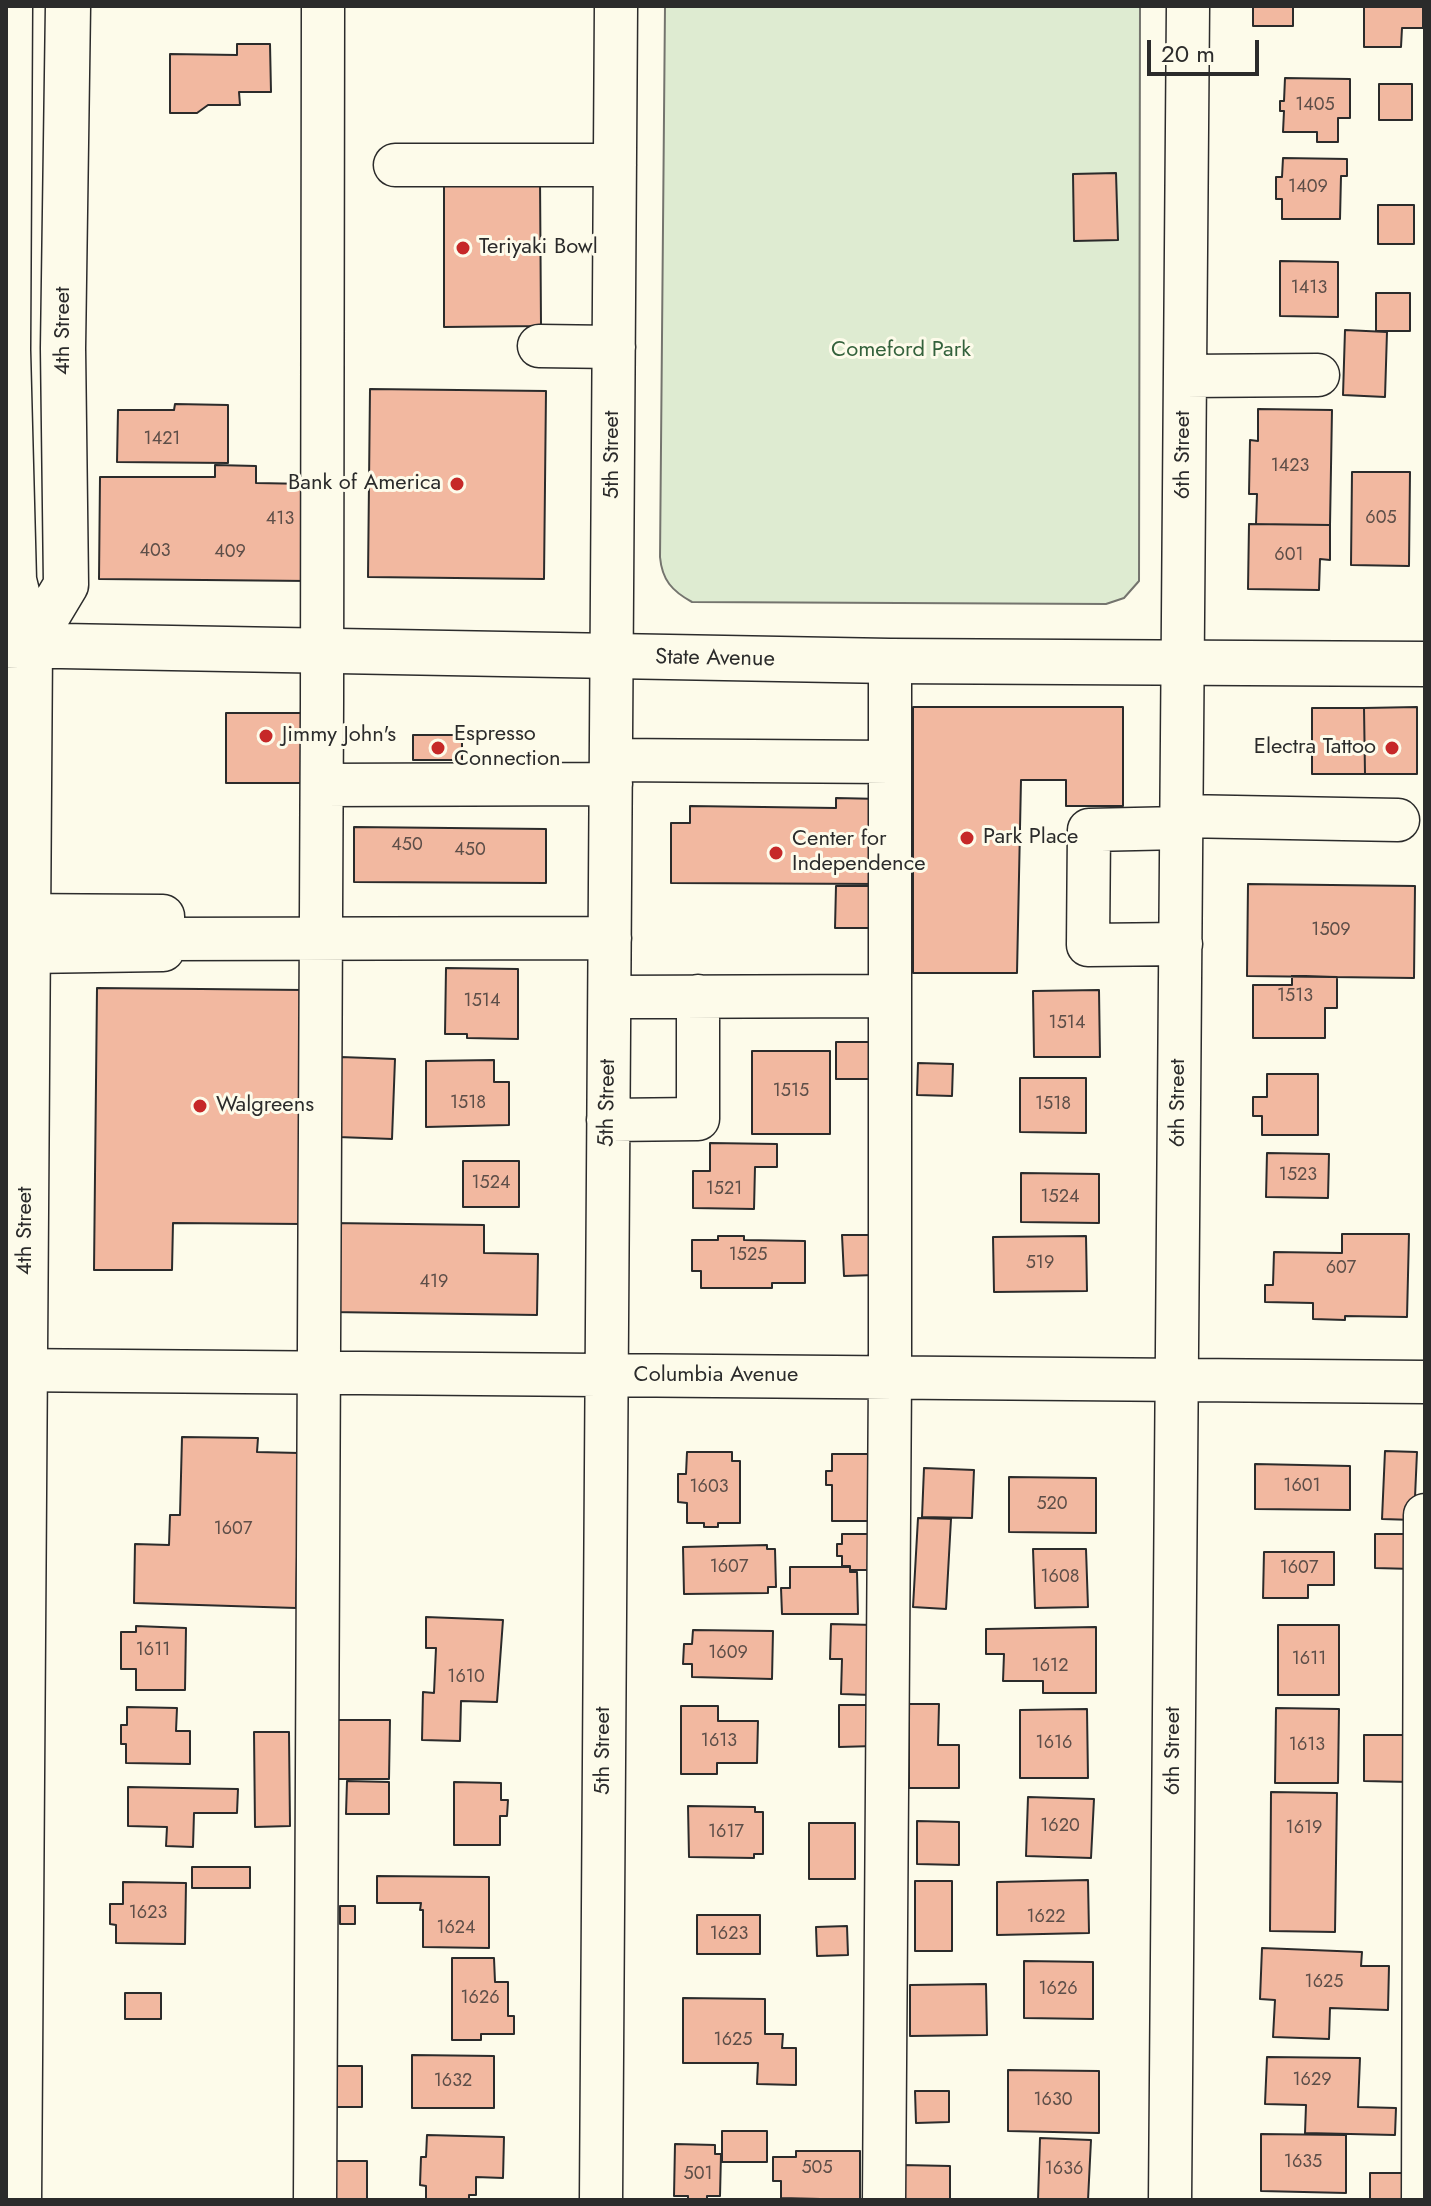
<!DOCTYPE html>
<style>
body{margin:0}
#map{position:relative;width:1431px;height:2206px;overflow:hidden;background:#fdfbea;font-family:Jost,sans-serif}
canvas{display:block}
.frame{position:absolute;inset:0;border:8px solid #2b2b2b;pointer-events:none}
.scale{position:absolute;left:1147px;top:40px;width:112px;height:36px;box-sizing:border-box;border:4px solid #2b2b2b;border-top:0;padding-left:10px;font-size:24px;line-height:28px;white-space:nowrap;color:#2b2b2b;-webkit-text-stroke:6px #fdfbea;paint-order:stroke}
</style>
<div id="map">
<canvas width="1431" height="2206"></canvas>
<div class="frame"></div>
<div class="scale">20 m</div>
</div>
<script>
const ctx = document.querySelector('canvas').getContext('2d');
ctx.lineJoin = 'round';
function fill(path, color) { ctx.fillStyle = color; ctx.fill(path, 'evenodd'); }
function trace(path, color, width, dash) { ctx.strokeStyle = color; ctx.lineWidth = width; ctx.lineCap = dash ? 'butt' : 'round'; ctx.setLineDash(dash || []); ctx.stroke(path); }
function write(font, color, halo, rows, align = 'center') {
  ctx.font = font + ' Jost,sans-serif'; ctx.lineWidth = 6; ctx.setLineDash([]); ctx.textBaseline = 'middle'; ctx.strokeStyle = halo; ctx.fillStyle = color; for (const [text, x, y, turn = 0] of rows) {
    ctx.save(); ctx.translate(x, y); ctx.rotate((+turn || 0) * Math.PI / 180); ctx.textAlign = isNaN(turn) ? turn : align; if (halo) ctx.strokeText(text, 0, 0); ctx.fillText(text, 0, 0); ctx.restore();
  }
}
const green = new Path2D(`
 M665 6H1140L1139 581 1124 598 1106 604 692 602C672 591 662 580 660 557Z`);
fill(green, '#deebd1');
trace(green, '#74746e', 2);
const building = new Path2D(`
 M1253 6H1293V26H1253Z
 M1364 6H1423V28H1402L1401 47H1364Z
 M237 44H270L271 92H239L240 105H208L197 113H170V54L237 55Z
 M1285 78 1350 79V118H1338V142H1317V132H1283L1284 111H1280V101H1284Z
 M1379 84H1412V120H1379Z
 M1283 158 1347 159V176H1341L1340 219H1282V199H1276V177H1282Z
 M1116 173 1118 240 1074 241 1073 174Z
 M444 178H540L541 326 444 327Z
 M1378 205H1414V244H1378Z
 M1280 261 1338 262V317L1280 316Z
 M1376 293H1410V331H1376Z
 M1345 330 1387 332 1385 397 1343 395Z
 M370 389 546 391 544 579 368 577Z
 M175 404 228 405V463L117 462 118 410H174Z
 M1258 409 1332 410 1330 525 1256 524 1257 494H1249L1250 440 1258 441Z
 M215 465 256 466V483L309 484V581L99 579 100 477H215Z
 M1352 472H1410L1409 566 1351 565Z
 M1249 524 1330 525V560L1320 559 1319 590 1248 589Z
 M913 707H1123V806H1066V780H1021L1017 973H913Z
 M1417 707V774H1365L1364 708Z
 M1312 708H1364L1365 774H1312Z
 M226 713H301V783H226Z
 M413 735H462V760H413Z
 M836 798 881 799 880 884 671 883V823H690V806L836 808Z
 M354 827 546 829V883L354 882Z
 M1248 884 1415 886 1414 978 1247 976Z
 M836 886H876L875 928H835Z
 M446 968 518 969V1039L467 1038V1034H445Z
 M1292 976 1337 977V1008H1325V1038H1253V985H1292Z
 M97 988 305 990 303 1224 173 1223 172 1270H94Z
 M1099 990 1100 1057H1034L1033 991Z
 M836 1042H875V1079H836Z
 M752 1051H830V1134H752Z
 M341 1057 395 1059 392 1139 338 1137Z
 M494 1060V1082H509V1125L426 1127V1061Z
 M918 1063 953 1064 952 1096 917 1095Z
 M1267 1074H1318V1135H1262V1116H1253V1097H1267Z
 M1020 1078H1086V1133L1020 1132Z
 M710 1143 777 1144V1167H755L754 1209 693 1208V1171H710Z
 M1267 1153 1329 1154 1328 1198 1266 1197Z
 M463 1161H519V1207H463Z
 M1021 1173 1099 1174V1223L1021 1222Z
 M331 1223 484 1225V1253L538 1254 537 1315 330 1312Z
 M1342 1234H1409L1407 1317 1345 1316V1320L1313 1319V1303L1265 1302V1285H1273L1274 1252 1342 1253Z
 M842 1235H874L875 1275 844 1276Z
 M718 1236H744V1240L805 1241V1283H772V1288H701V1271H692V1240H718Z
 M1086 1236 1087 1291 994 1292 993 1237Z
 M182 1437 258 1438 257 1452 299 1453 296 1608 134 1603 135 1544 169 1545 170 1515H180Z
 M1385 1451 1417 1452 1414 1520 1382 1519Z
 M687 1452H732V1461H740V1523H718V1527H704V1523H687V1503L678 1502V1474H686Z
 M832 1454H875V1521H832V1485H826V1471H832Z
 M1255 1464 1350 1466V1510L1255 1509Z
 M924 1468 974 1470 972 1518 922 1517Z
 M1009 1477 1096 1478V1533L1009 1532Z
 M918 1518 951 1519 946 1609 913 1607Z
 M842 1534H874V1570H850V1566H842V1556H837V1544H842Z
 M1375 1534H1413V1569L1375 1568Z
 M767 1545V1549H775L776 1587H768V1593L684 1594 683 1547Z
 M1033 1549H1086L1088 1607 1035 1608Z
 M1264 1552H1334V1585H1308V1598H1263Z
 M790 1567H850V1572H857L858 1614H782L781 1588H790Z
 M426 1617 503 1620 497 1702 461 1701 460 1741 422 1740 423 1692 434 1693 436 1648H426Z
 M831 1624 874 1625 872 1695 841 1694 842 1659H830Z
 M1278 1625H1339V1695H1278Z
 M136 1626 186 1628 185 1690H136V1669H121V1632H136Z
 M1096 1627V1693H1043V1681H1003L1004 1654H986V1629Z
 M693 1630 773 1631 772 1679 692 1677V1664H683L684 1644H692Z
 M909 1704H939L938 1745H959V1788H909Z
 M839 1705H873L874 1746 839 1747Z
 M681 1706H718V1721H758L757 1763H717V1774H681Z
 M127 1707 177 1708 176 1731H190V1764L126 1763V1744H121V1725H127Z
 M1276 1708 1339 1709 1338 1783H1275Z
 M1087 1709 1088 1778H1020V1710Z
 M335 1720H390L389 1779H334Z
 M254 1732H289L290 1826 255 1827Z
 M1364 1735H1410V1782L1364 1781Z
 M347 1781 389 1782V1814H346Z
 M454 1782 501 1783V1800H508L507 1816H500V1845H454Z
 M128 1787 238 1789 237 1813H194L193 1847 166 1846 167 1827 128 1826Z
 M1271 1792 1337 1793 1335 1932 1270 1931Z
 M1028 1797 1094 1799 1091 1858 1026 1856Z
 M688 1806 755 1807V1812H763V1854H754V1858L689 1857Z
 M917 1821 959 1822V1865L917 1864Z
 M809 1823H855V1879H809Z
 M192 1867H250V1888H192Z
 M377 1876 489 1877V1948L423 1947V1910H420L421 1903H377Z
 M1088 1880 1089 1933 997 1935V1882Z
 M915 1881H952V1951H915Z
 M123 1882 186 1883 185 1944 116 1943V1925L110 1924V1904H123Z
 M340 1906H355V1924H340Z
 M697 1915H760V1954H697Z
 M847 1926 848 1955 817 1956 816 1927Z
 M1262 1948 1362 1952 1361 1966H1389L1388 2010 1330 2008 1329 2039 1273 2037 1275 2000 1260 1999Z
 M452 1958H494L495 1982H508V2016H514V2034H481V2040H452Z
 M1024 1961 1093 1962V2019L1024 2018Z
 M986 1984 987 2035 910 2036V1985Z
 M125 1993H161V2019H125Z
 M683 1998 765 1999V2034H783L782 2048H796V2085L757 2084 758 2063H683Z
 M412 2055 494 2056V2108H412Z
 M1267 2057 1360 2058 1358 2107 1396 2108 1395 2135 1305 2133 1306 2105 1265 2104Z
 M330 2066H362V2107H330Z
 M1008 2070 1099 2071V2133L1008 2131Z
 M915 2091H949V2122L916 2123Z
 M722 2131H767V2162H722Z
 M1261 2134 1346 2135V2193L1261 2191Z
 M427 2135 504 2137 503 2178 476 2177V2195H469V2200L426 2199V2186L420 2185 421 2157H426Z
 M1040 2138 1091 2140 1088 2200H1038Z
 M675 2144 715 2145V2154H721L720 2196H707V2200H688V2196H674Z
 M796 2151H860V2200L781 2198V2181H773V2157H796Z
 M330 2161H367V2200H330Z
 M902 2165 950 2166V2200H902Z
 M1370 2173H1415V2200H1370Z`);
fill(building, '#f2b8a0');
trace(building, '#2b2b2b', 2);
const minor = new Path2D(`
 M395 165H615
 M539 346 614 347
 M1185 376 1318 375
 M611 760 890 762
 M322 785 611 784
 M1181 816 1398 820
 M1181 828 1089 830 1088 945 1181 944
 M6 915 163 916V950L28 952
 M163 939 610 938
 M610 997 890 996
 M608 1120 698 1119V996
 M6 1370 1425 1382
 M315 2200 322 702 323 6
 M601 2200 616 6
 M884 2200 890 1377V661
 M1170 2200 1188 6
 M1423 2200 1425 1515`);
const major = new Path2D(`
 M10 6 8 350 14 580 30 645 19 2200
 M6 645 890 661 1425 664
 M30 645 66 585 63 348 68 6`);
trace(minor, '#2b2b2b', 45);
trace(major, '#2b2b2b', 47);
trace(minor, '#fdfbea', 42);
trace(major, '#fdfbea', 44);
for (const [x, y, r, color] of [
 [463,248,8,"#c62828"],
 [457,484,8,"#c62828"],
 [266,736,8,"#c62828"],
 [438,748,8,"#c62828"],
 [1392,748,8,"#c62828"],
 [967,838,8,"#c62828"],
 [776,853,8,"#c62828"],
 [200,1106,8,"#c62828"]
]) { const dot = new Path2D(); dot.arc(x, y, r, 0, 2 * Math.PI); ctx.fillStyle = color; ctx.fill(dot); trace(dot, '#fdfbea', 3); }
write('18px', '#5d4e48', null, [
 ["1405",1315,106],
 ["1409",1308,188],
 ["1413",1309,289],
 ["1421",162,440],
 ["1423",1290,467],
 ["605",1381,519],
 ["413",280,520],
 ["403",155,552],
 ["409",230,553],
 ["601",1289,556],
 ["450",407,846],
 ["450",470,851],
 ["1509",1331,931],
 ["1513",1295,997],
 ["1514",482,1002],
 ["1514",1067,1024],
 ["1515",791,1092],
 ["1518",468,1104],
 ["1518",1053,1105],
 ["1523",1298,1176],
 ["1524",491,1184],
 ["1521",724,1190],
 ["1524",1060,1198],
 ["1525",748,1256],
 ["519",1040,1264],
 ["607",1341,1269],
 ["419",434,1283],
 ["1601",1302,1487],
 ["1603",709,1488],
 ["520",1052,1505],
 ["1607",233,1530],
 ["1607",729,1568],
 ["1607",1299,1569],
 ["1608",1060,1578],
 ["1611",153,1651],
 ["1609",728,1654],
 ["1611",1309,1660],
 ["1612",1050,1667],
 ["1610",466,1678],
 ["1613",719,1742],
 ["1616",1054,1744],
 ["1613",1307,1746],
 ["1620",1060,1827],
 ["1619",1304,1829],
 ["1617",726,1833],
 ["1623",148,1914],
 ["1622",1046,1918],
 ["1624",456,1929],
 ["1623",729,1935],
 ["1625",1324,1983],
 ["1626",1058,1990],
 ["1626",480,1999],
 ["1625",733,2041],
 ["1629",1312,2081],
 ["1632",453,2082],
 ["1630",1053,2101],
 ["1635",1303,2163],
 ["505",817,2169],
 ["1636",1064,2170],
 ["501",698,2175]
]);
write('22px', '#2b2b2b', '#fdfbea', [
 ["Teriyaki Bowl",479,248],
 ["Bank of America",441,484,"right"],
 ["Espresso",454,735],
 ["Connection",454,760],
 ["Jimmy John's",282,736],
 ["Electra Tattoo",1376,748,"right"],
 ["Park Place",983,838],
 ["Center for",792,840],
 ["Independence",792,865],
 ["Walgreens",216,1106]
], 'left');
write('22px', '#2b2b2b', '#fdfbea', [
 ["4th Street",64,331,-90],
 ["5th Street",613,455,-90],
 ["6th Street",1184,455,-90],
 ["State Avenue",715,659,1],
 ["5th Street",608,1103,-89],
 ["6th Street",1179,1103,-90],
 ["4th Street",26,1231,-90],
 ["Columbia Avenue",716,1376],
 ["5th Street",604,1751,-90],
 ["6th Street",1174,1751,-90]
]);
write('22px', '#34623c', '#fdfbea', [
 ["Comeford Park",901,351]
]);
</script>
